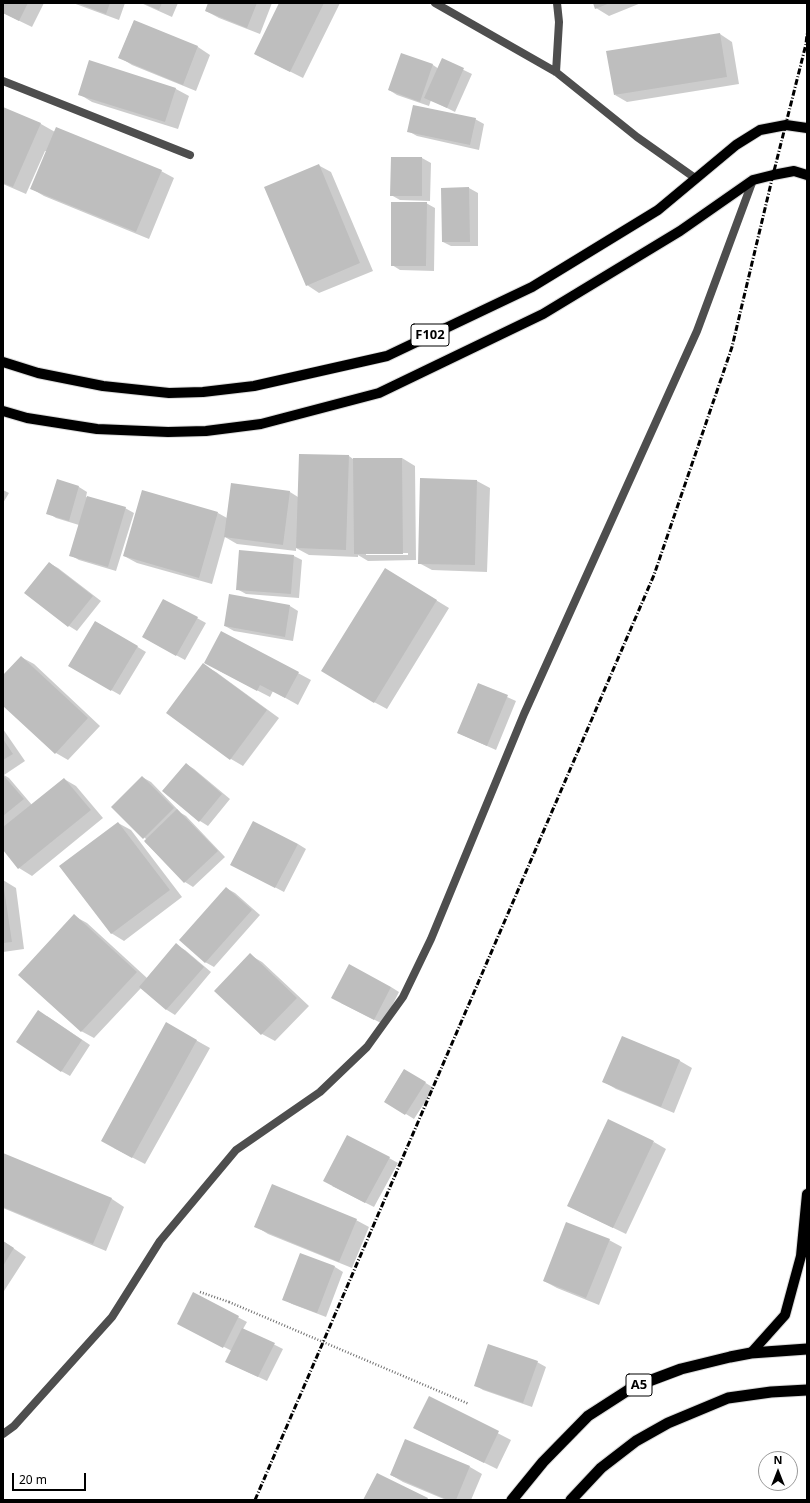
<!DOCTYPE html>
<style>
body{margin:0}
#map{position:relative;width:810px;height:1503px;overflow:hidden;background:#fff;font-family:"Noto Sans",sans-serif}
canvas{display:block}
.frame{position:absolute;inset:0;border:4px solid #000;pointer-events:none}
.north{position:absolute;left:758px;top:1451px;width:40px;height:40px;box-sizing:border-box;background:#fff;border:1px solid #999;border-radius:50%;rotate:0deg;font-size:11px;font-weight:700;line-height:16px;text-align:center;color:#000}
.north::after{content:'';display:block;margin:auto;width:14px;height:18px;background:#000;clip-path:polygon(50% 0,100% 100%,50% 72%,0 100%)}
.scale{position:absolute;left:12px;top:1473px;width:74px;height:18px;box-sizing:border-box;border:2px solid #000;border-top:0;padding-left:5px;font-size:12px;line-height:14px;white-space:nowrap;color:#000;-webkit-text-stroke:3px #fff;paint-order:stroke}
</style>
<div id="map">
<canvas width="810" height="1503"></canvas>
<div class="frame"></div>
<div class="north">N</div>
<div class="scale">20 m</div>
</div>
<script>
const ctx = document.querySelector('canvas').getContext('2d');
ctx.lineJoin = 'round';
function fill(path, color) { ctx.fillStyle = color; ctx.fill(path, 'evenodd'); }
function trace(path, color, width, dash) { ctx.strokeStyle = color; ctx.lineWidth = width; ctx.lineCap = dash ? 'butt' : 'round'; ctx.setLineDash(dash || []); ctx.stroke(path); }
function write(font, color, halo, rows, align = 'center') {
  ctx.font = font + ' "Noto Sans",sans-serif'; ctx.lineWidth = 3; ctx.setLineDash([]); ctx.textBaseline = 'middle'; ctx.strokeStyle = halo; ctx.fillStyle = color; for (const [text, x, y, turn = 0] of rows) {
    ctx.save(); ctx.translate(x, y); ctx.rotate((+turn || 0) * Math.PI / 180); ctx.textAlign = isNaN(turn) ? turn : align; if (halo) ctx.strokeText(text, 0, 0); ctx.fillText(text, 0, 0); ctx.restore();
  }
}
fill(new Path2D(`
 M3 3H44L32 27 3 13Z
 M73 3H125L119 20Z
 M141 3H178L172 17Z
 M209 3H272L260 34 219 18 206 11Z
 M280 3H340L303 78 255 54Z
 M594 3H641L609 16 596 8Z
 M134 21 198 47 210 55 196 91 132 65 119 57Z
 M720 34 732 42 739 84 627 102 615 95Z
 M401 55 433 65 439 69 443 60 472 74 455 112 431 100 429 106 397 95 389 90Z
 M90 62 176 89 189 96 178 129 92 102 79 94Z
 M3 108 41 124 55 132 161 171 174 178 149 239 44 196 32 189 47 151H45L26 194 3 184Z
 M475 119 484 124 479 150 417 136 408 131Z
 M392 158H422L431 163 430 201 400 200 391 195Z
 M318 165 331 172 373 271 319 293 307 285Z
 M469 188 478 193V246H451L443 242Z
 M426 203 435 208 434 271 400 270 392 265Z
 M349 456 353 459 402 458 415 466 416 560 368 561 358 555V557L309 555 296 548V551L237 544 225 537 212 584 137 563 124 556 218 513 227 518 232 485 290 492 298 497ZM366 553H408V555H366Z
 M421 479 477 481 490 488 487 572 432 570 419 563Z
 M57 481 79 487 87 492 86 497 125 508 134 513 116 571 79 560 70 555 79 525 56 518 48 513Z
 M3 490 9 493 3 503Z
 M294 556 302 560 299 598 246 594 237 589Z
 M49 563 58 568 101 601 77 631 69 626Z
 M398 577 449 608 387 709 374 702Z
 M164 600 206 623 185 660 152 642Z
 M290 606 298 611 293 641 234 631 225 626Z
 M96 622 146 652 120 695 69 666Z
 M221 632 311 680 298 705 273 691 270 697 218 670Z
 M21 657 34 664 100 726 68 760 56 753 3 704V677Z
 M203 665 216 672 279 718 243 766 231 759Z
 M478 684 516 701 496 750 458 733Z
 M3 729 25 761 4 775 9 778 32 805 64 779 76 786 103 818 32 876 19 868 3 849Z
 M186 764 194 769 230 799 208 826 200 821Z
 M142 777 151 782 181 813 186 816 225 857 193 887 185 882 145 842 147 840 113 807Z
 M118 823 131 830 182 897 124 941 111 933Z
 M298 844 306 849 284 892 240 869Z
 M3 880 16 888 24 949 3 952Z
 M226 888 235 893 260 915 214 967 205 962Z
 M74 916 87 923 147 978 176 945 185 950 211 972 175 1015 167 1010 141 988 94 1038 81 1031Z
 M250 955 262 962 309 1006 275 1041 262 1034 216 991Z
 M391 987 399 992 383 1024 341 1003Z
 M47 1016 90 1045 70 1076 61 1071Z
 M167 1024 210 1048 145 1164 114 1148Z
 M623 1037 680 1061 692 1068 674 1113 616 1089 604 1082Z
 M404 1070 434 1088 414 1119 385 1101Z
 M654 1142 666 1149 626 1234 568 1206Z
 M3 1154 112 1199 124 1207 106 1251 3 1208Z
 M389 1158 398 1163 374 1207 332 1186Z
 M356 1220 369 1227 352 1268 268 1234 255 1226Z
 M609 1240 622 1247 599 1305 557 1288 544 1281Z
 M3 1241 26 1257 4 1291H3Z
 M301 1254 335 1267 343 1272 326 1317 292 1304 283 1299Z
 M194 1294 247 1322 243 1329 283 1349 267 1381 235 1366 232 1351 187 1328Z
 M537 1362 546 1367 532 1407 483 1390 475 1385Z
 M429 1398 511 1440 497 1469 414 1428Z
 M470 1467 482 1474 471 1500H446L403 1482 391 1475Z`), '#0003');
fill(new Path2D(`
 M3 3H28L19 21 3 13Z
 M77 3H110L106 14Z
 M143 3H162L159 10Z
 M208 3H257L247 28 205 11Z
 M279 3H324L290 72 254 54Z
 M593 3H610L595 9Z
 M134 20 198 46 183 85 118 58Z
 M720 33 727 77 614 95 606 51Z
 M401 53 433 64 420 102 388 90Z
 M442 58 464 68 447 108 424 98Z
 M89 60 176 88 165 122 78 95Z
 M413 105 476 118 470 145 407 132Z
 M3 107 41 123 13 187 3 183Z
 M56 127 162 170 136 232 30 189Z
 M391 157H422V196H390Z
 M319 164 360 263 306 286 264 187Z
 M469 187 470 242H442L441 188Z
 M391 202H427L426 266H391Z
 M299 454 349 455 346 550 296 548Z
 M353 458H402L403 554H354Z
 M420 478 477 480 475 565 418 564Z
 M57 479 79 486 69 521 46 514Z
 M231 483 290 491 283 545 224 537Z
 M142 490 218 512 199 578 123 556Z
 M87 496 126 507 108 567 69 556Z
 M239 550 294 555 291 594 236 590Z
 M49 562 93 596 68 627 24 593Z
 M385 568 437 600 374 703 321 671Z
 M229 594 290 605 285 637 224 626Z
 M163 599 198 617 176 656 142 637Z
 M95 621 138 646 111 691 68 666Z
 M221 631 299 672 285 698 260 685 257 691 204 663Z
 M21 656 88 718 55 754 3 706V675Z
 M203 663 267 710 230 760 166 713Z
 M478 683 508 695 487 746 457 733Z
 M3 739 13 754 3 760Z
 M186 763 222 794 199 822 162 791Z
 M3 775 24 799 3 816Z
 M142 776 174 808 143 839 111 807Z
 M64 778 91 810 18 869 3 850V827Z
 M177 809 218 851 184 883 144 841Z
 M253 821 298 844 275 888 230 865Z
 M118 822 170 890 111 934 59 866Z
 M3 882 12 942 3 943Z
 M226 887 252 910 205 963 179 940Z
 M74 914 137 972 81 1032 18 975Z
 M176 943 204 967 166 1010 139 987Z
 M250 953 297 998 261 1035 214 991Z
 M349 964 391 987 374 1020 331 998Z
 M38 1010 82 1040 61 1072 16 1042Z
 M166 1022 197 1040 132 1158 101 1141Z
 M622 1036 680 1060 661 1107 602 1082Z
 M404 1069 426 1082 405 1115 384 1102Z
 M608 1119 654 1141 613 1228 567 1206Z
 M347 1135 390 1157 365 1203 323 1181Z
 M3 1153 112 1198 93 1244 3 1207Z
 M272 1184 357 1219 339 1262 254 1227Z
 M566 1222 610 1239 586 1298 543 1281Z
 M3 1241 14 1248 3 1266Z
 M300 1253 335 1266 317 1313 282 1300Z
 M193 1292 239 1316 223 1348 177 1324Z
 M242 1328 275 1343 258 1377 225 1362Z
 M488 1344 538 1361 523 1403 474 1386Z
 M429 1396 499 1431 484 1463 413 1428Z
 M405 1439 470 1466 456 1500H448L390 1475Z
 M377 1473 428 1498 427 1500H363Z`), '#bebebe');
const primary = new Path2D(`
 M3 362 38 373 103 386 169 393 203 392 254 386 387 356 532 287 658 210 736 145 760 130 786 125 807 128
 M3 411 27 418 97 429 168 432 206 431 261 424 379 393 543 314 680 231 753 180 773 175 794 171 807 175
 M751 1353 785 1315 801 1256 807 1194`);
const trunk = new Path2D(`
 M512 1500 543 1462 588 1416 633 1387 681 1369 730 1357 751 1353 807 1349
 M571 1500 601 1468 636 1441 668 1423 728 1398 771 1392 807 1390`);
trace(primary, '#dbdbdb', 12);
trace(trunk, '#dbdbdb', 13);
trace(new Path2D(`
 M200 1292 229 1302`), '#707070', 2.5, [1, 2]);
trace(new Path2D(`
 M435 3 556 72 637 137 695 178
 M556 72 559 22 557 3
 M3 81 190 155
 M3 1434 14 1426 112 1317 160 1241 236 1150 320 1092 367 1047 403 997 431 939 524 714 697 331 753 180`), '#4e4e4e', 8);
trace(primary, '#000', 10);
trace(trunk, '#000', 11);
trace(new Path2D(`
 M255 1500 654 575 732 347 773 175 806 44 807 34`), '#000', 3, [6, 2, 1, 2]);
trace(new Path2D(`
 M229 1302 469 1404`), '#707070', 2.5, [1, 2]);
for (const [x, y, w] of [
 [430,335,38],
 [639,1385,26]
]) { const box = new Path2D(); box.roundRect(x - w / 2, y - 11, w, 22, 3); ctx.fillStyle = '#fff'; ctx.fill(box); trace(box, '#000', 1); }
write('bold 13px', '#000', null, [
 ["F102",430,335],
 ["A5",639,1385]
]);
</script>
